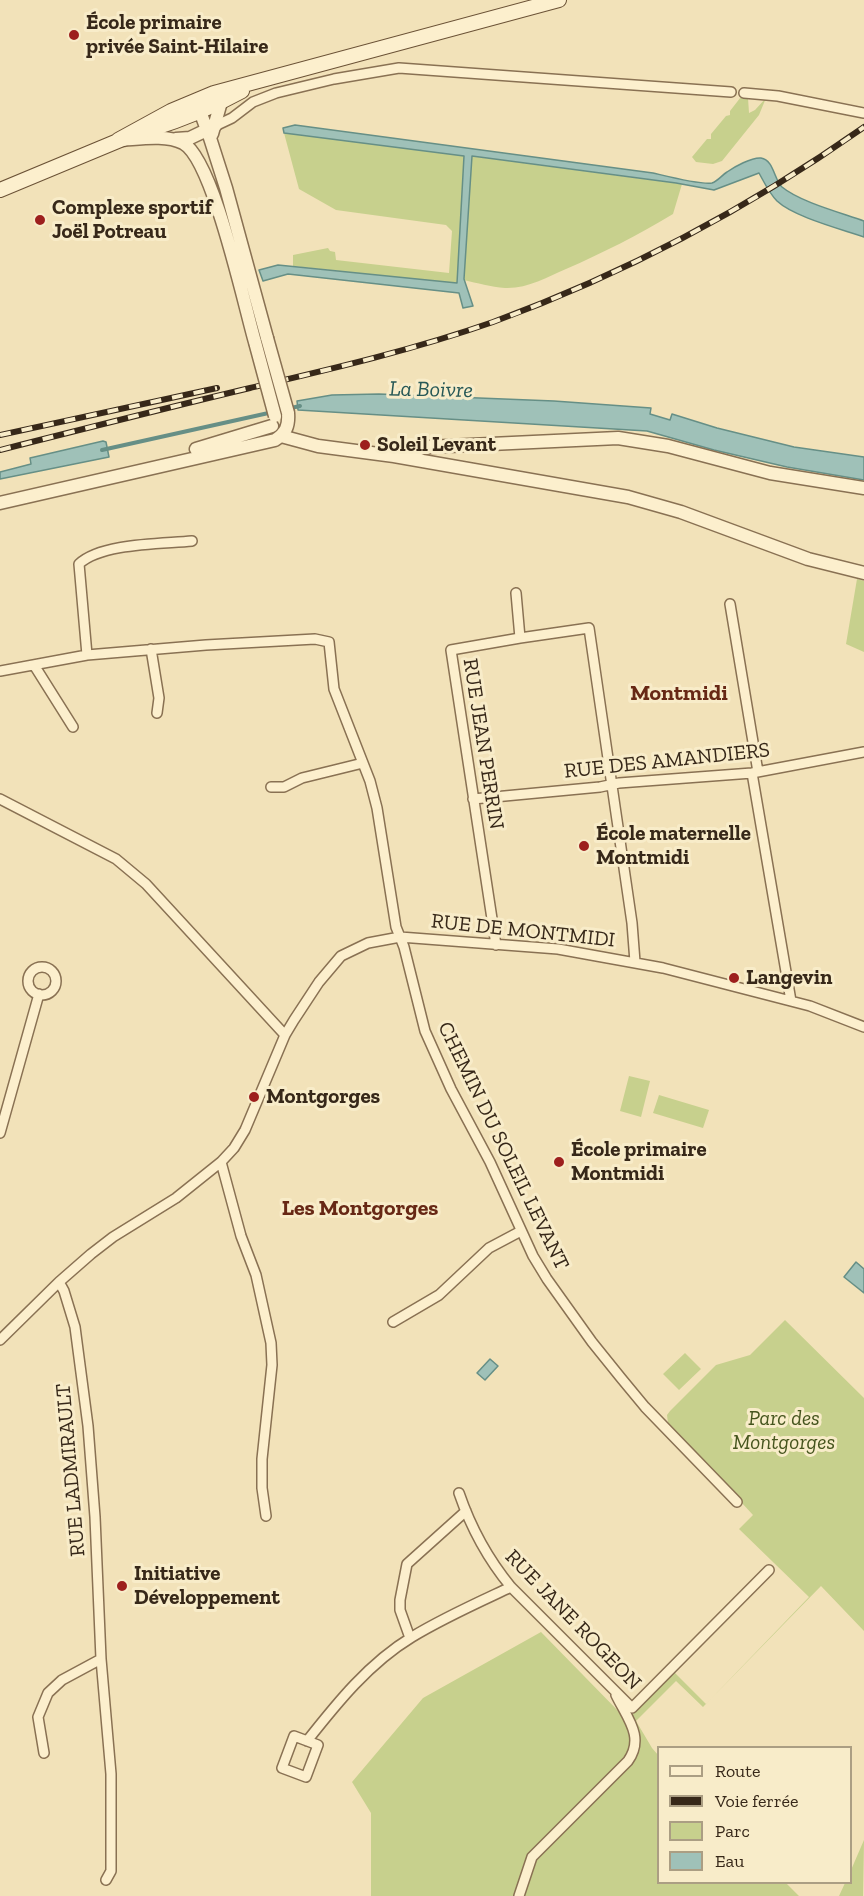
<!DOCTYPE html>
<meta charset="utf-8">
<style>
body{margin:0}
#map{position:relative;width:864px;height:1896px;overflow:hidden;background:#f2e2b9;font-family:"Zilla Slab",serif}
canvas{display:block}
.legend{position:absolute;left:657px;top:1746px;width:195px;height:138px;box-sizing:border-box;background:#f8ecc9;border:2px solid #ab9e83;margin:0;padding:8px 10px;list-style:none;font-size:18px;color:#372819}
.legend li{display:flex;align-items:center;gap:12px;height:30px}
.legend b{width:30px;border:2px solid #ab9e83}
</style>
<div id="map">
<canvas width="864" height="1896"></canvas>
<ul class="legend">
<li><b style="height:8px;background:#fcefcd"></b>Route</li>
<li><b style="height:8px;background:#372819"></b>Voie ferrée</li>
<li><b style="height:16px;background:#c7d08d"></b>Parc</li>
<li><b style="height:16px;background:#9fc1b8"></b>Eau</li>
</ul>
</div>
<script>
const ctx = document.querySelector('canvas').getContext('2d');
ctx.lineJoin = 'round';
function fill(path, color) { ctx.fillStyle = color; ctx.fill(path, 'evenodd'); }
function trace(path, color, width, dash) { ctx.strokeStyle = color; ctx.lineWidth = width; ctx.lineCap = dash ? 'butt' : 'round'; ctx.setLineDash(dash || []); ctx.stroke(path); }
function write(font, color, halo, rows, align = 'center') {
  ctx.font = font + ' "Zilla Slab",serif'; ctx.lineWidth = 6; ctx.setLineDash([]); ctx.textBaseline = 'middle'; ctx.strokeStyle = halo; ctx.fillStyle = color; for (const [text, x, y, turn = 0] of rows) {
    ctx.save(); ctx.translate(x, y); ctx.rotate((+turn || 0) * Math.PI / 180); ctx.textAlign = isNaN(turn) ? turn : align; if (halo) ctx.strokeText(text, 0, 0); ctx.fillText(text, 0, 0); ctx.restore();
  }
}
fill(new Path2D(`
 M744 93 748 98 749 113 755 110 766 98 759 115 722 161 713 164 696 162 692 157 707 139H711V134L726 116 730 115V111Z
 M284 133 464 156 457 284 293 266V255L328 248 330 251 335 252 336 260 449 273 452 231 446 225 336 210 299 189Z
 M471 156 682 184 673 214C638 235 603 253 566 269 547 277 527 289 505 288 491 287 477 283 464 280Z
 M857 579 864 581V652L846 644Z
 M629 1076 650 1081 641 1117 620 1111Z
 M659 1095 709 1110 703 1128 653 1113Z
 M785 1320 864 1398V1631L821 1586 703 1707 676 1681 636 1721 652 1748 658 1755V1882L786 1883 799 1896H371V1813L352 1782 423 1698 541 1632 627 1720 674 1672 706 1704 809 1597 739 1529 753 1515 668 1423 667 1415 670 1411 716 1365 750 1355Z
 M685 1353 701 1369 679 1390 663 1374Z
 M864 1840 863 1896H839L845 1883 850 1882 851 1870Z`), '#c7d08d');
const water = new Path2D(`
 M295 125 653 173C666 176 701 185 712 183 718 181 722 175 727 172 734 167 752 157 761 158 774 160 774 180 782 187 800 202 842 213 864 221V237C841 229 794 217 777 201 769 193 764 182 759 173L714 190 676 183 472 156 464 279 473 306 463 308 459 293 288 274 263 281 259 270 278 265 457 283 464 156 284 133 283 128Z
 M379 394 554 401 651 408 650 414 670 420 672 414 717 428 794 447 864 457V480L787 467 714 450 647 431 298 410 297 401 332 395Z
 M103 441 106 442 109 457 0 479V472L31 464 30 458Z
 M856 1262 864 1269V1293L844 1277Z
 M490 1359 498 1366 485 1380 477 1373Z`);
fill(water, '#9fc1b8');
trace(water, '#668f86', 1.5);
trace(new Path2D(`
 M102 450 300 406`), '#668f86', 4);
const minor = new Path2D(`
 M744 93 778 96 864 113
 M215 126 232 118 253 102 276 93 334 79 399 68 731 92
 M516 593 520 638
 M730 604 758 772
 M151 649 159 698 157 713
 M87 655 79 564C101 543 161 544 192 541
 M34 665 73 727
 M0 671 87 655 206 645 315 639 329 642 334 689 370 781 377 808 396 927 404 947 425 1031 451 1089 490 1162 533 1256 547 1279 592 1342 621 1378 645 1407 737 1502
 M752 773 791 1001
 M271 787H284L302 778 363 763
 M0 799 116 859 146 884 285 1035
 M473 799 600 787 619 783 752 773 864 752
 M496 945 451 650 520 638 589 628 632 923 635 962
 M28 981a14 14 0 1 1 28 0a14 14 0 1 1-28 0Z
 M0 1133 39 994
 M221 1162 241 1236 256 1275 271 1343 272 1365 262 1459V1488L266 1516
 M59 1282 64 1291 75 1327 88 1426 95 1517 101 1659 111 1774V1871L106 1880
 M393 1322 439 1295 489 1248 521 1231
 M0 1340 59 1282 91 1254 113 1237 176 1198 221 1162 234 1148 245 1130 285 1035 294 1020 319 982 341 956 368 943 400 937 558 949 663 968 810 1006 864 1027
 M459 1493C471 1528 487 1558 511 1587L632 1708 769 1570
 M410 1638 400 1610V1600L407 1564 466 1511
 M294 1736 318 1745 306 1777 282 1768Z
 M307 1741C337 1703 369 1663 412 1637 443 1618 477 1603 511 1587
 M44 1753 38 1717 48 1693 62 1680 101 1659
 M519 1896 532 1857 628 1761C645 1737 627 1718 616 1695`);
const tertiary = new Path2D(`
 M197 103 210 138 226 188 267 338
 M212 134 221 102
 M176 139 190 138 215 126
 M119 140C139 139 165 134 183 143 213 159 244 304 255 342
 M281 436 318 446 394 456 628 497 681 512 808 559 864 573
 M196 449 272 426
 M398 455 427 447 618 438 668 446 770 473 864 488
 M0 503 275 440C286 433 289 426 288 413`);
const secondary = new Path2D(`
 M149 130C181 120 213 107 242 91
 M118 140 171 111 214 93 559 0
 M0 190 125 138`);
trace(minor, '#897153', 12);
trace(tertiary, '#897153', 15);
trace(secondary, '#6b5236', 16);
trace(minor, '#fcefcd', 9);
trace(tertiary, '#fcefcd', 12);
trace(secondary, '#fcefcd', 14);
const rail = new Path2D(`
 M0 435 217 388
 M0 450C83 429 166 408 250 388 331 369 413 350 493 322 624 274 749 208 864 127`);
trace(rail, '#372819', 6);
trace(rail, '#f8ecc9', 4, [11]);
const tertiaryBridge = new Path2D(`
 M267 338 288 413
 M255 342 275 416`);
trace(tertiaryBridge, '#897153', 15, []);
trace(tertiaryBridge, '#fcefcd', 12);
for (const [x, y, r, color] of [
 [74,35,6,"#9d1f1d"],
 [40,220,6,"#9d1f1d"],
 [365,445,6,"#9d1f1d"],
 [584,846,6,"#9d1f1d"],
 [734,978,6,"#9d1f1d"],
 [254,1097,6,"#9d1f1d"],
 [559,1162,6,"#9d1f1d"],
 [122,1586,6,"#9d1f1d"]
]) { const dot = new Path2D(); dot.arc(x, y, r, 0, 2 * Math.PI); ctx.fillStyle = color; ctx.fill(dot); trace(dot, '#f8ecc9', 2); }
write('bold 21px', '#372819', '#f8ecc9', [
 ["École primaire",86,23],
 ["privée Saint-Hilaire",86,47],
 ["Complexe sportif",52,208],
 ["Joël Potreau",52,232],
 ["Soleil Levant",377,445],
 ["École maternelle",596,834],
 ["Montmidi",596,858],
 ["Langevin",746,978],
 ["Montgorges",266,1097],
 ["École primaire",571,1150],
 ["Montmidi",571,1174],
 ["Initiative",134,1574],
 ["Développement",134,1598]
], 'left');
write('21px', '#372819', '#f8ecc9', [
 ["RUE JEAN PERRIN",483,744,81],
 ["RUE DES AMANDIERS",667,761,-6],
 ["RUE DE MONTMIDI",523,931,6],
 ["CHEMIN DU SOLEIL LEVANT",503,1146,64],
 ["RUE LADMIRAULT",71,1470,-95],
 ["RUE JANE ROGEON",573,1620,46]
]);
write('italic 21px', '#46551e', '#f8ecc9', [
 ["Parc des",784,1419],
 ["Montgorges",784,1443]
]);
write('italic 22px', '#275856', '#f8ecc9', [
 ["La Boivre",431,390,1]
]);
write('bold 22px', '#672815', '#f8ecc9', [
 ["Montmidi",679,694],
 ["Les Montgorges",360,1209]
]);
</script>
